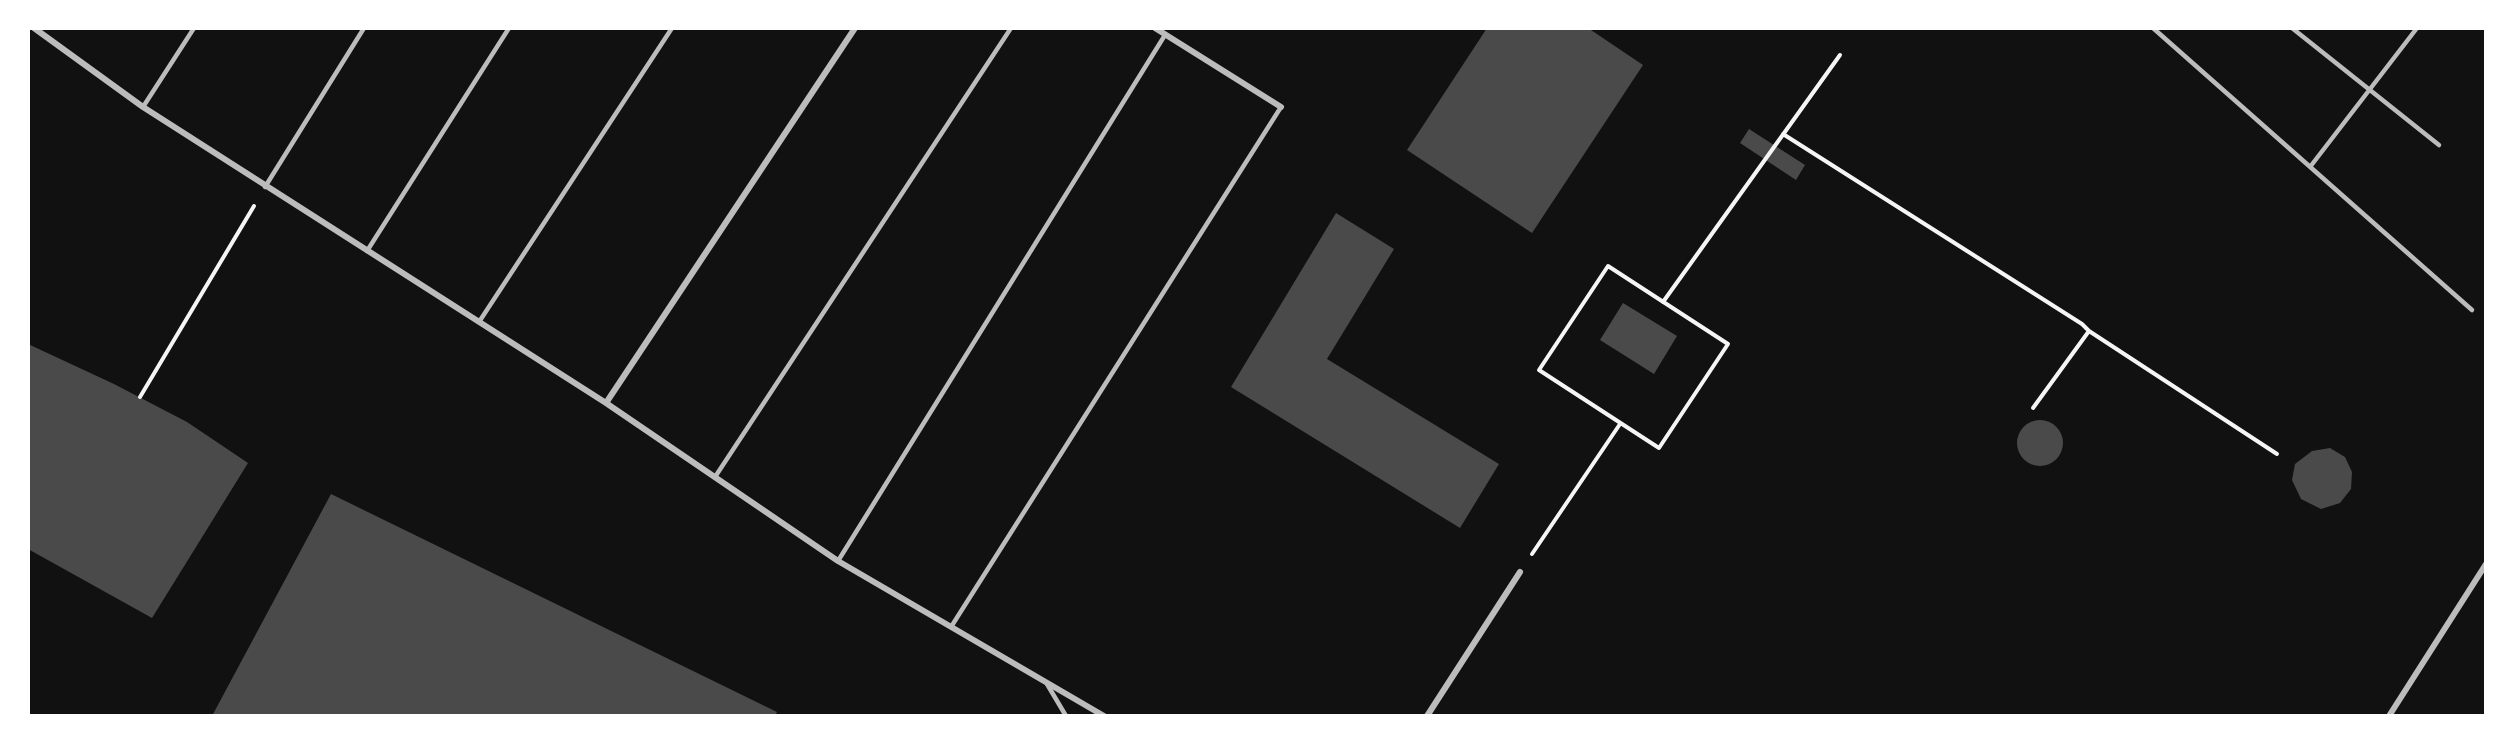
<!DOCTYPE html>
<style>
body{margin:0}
#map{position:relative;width:2514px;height:744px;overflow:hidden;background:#111;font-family:"DM Sans",sans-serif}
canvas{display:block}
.frame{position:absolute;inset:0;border:30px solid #fff;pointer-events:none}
</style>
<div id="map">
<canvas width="2514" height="744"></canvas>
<div class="frame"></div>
</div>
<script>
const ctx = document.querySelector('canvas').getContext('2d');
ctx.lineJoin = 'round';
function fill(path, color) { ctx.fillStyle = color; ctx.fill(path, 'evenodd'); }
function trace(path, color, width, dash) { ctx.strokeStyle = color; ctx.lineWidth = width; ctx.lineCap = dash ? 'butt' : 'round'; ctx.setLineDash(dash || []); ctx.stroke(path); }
fill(new Path2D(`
 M1487 28H1588L1643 65 1532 233 1407 150Z
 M1749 129 1805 165 1796 180 1740 143Z
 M1336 213 1394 249 1327 359 1499 464 1460 528 1231 387Z
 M1623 303 1677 336 1654 374 1600 340Z
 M28 344 114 384 187 422 248 463 152 618 28 549Z
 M2017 443a23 23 0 1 1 46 0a23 23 0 1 1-46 0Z
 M2330 448 2345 457 2352 472 2351 489 2340 503 2321 509 2301 499 2292 480 2295 464 2312 451Z
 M331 494 777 712 775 716H212Z`), '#4a4a4a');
trace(new Path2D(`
 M1783 134 2082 324 2089 331 2277 454
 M1608 266 1728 344 1659 448 1539 370Z
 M1663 302 1840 55
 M140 397 254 206
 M2033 408 2089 331
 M1532 554 1620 424`), '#f5f5f5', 4);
trace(new Path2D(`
 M2153 28 2472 310
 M2292 28 2439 145
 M143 107 194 28
 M2310 167 2417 28
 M265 187 364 28
 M367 251 509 28
 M479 322 672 28
 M715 477 1011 28
 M838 561 1165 35
 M951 627 1281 107
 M1047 684 1066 716`), '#bcbcbc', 4.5);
trace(new Path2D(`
 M34 28 143 107 606 403 838 561 1104 716
 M1155 28 1281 107
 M606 403 855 28
 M1427 716 1520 572
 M2389 716 2486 564`), '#bcbcbc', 6);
</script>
